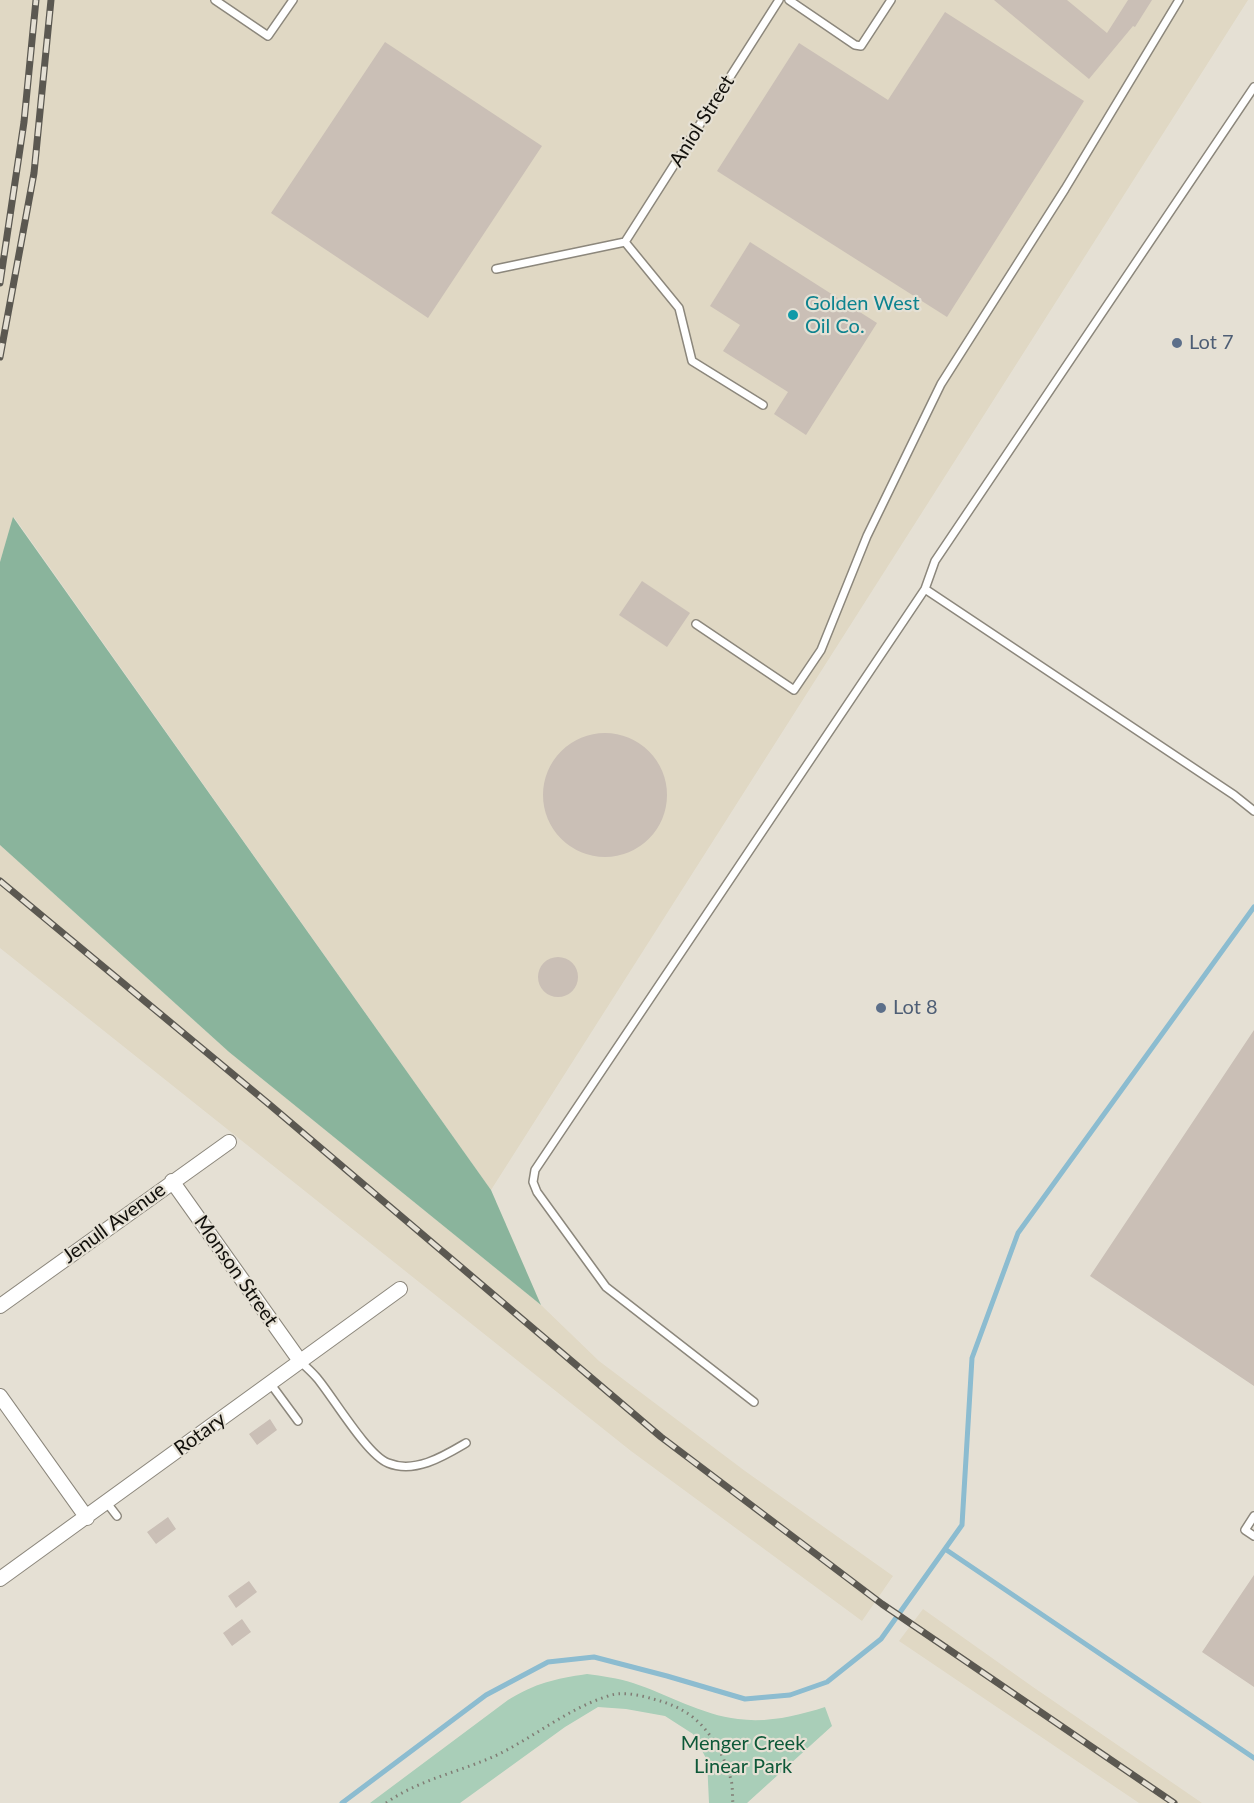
<!DOCTYPE html>
<style>
body{margin:0}
canvas{display:block;background:#e5e0d4}
</style>
<canvas width="1254" height="1803"></canvas>
<script>
const ctx = document.querySelector('canvas').getContext('2d');
ctx.lineJoin = 'round';
function fill(path, color) { ctx.fillStyle = color; ctx.fill(path, 'evenodd'); }
function trace(path, color, width, dash) { ctx.strokeStyle = color; ctx.lineWidth = width; ctx.lineCap = dash ? 'butt' : 'round'; ctx.setLineDash(dash || []); ctx.stroke(path); }
function write(font, color, halo, rows, align = 'center') {
  ctx.font = font + ' Lato,sans-serif'; ctx.lineWidth = 4.5; ctx.setLineDash([]); ctx.textBaseline = 'middle'; ctx.strokeStyle = halo; ctx.fillStyle = color; for (const [text, x, y, turn = 0] of rows) {
    ctx.save(); ctx.translate(x, y); ctx.rotate((+turn || 0) * Math.PI / 180); ctx.textAlign = isNaN(turn) ? turn : align; if (halo) ctx.strokeText(text, 0, 0); ctx.fillText(text, 0, 0); ctx.restore();
  }
}
fill(new Path2D(`
 M0 0H1248L491 1190 14 517 0 562Z
 M0 845 229 1052 541 1305 599 1361 745 1471 893 1576 862 1621 631 1451 0 948Z
 M923 1609 1033 1687 1202 1803H1139L899 1641Z`), '#e0d8c4');
fill(new Path2D(`
 M587 1674C602 1676 618 1678 633 1683 667 1694 702 1715 738 1719 767 1723 797 1716 825 1707L832 1726 747 1803H709L707 1760 693 1734 665 1716 626 1709 598 1707 565 1727 460 1803H370L508 1700C536 1683 554 1679 587 1674Z`), '#a9ceb8');
fill(new Path2D(`
 M13 517 491 1190 541 1305 229 1052 0 845V562Z`), '#8ab49c');
trace(new Path2D(`
 M945 1549 1254 1758
 M342 1803 486 1695 548 1662 594 1657 667 1676 745 1699 790 1695 827 1682 881 1639 962 1525 972 1358 1018 1233 1254 907`), '#8cbcd0', 5);
fill(new Path2D(`
 M994 0H1067L1107 33 1128 0H1152L1135 27 1133 26 1089 79Z
 M945 12 1084 101 947 317 717 171 799 43 888 100Z
 M385 42 542 146 428 318 271 213Z
 M750 242 877 323 806 435 774 414 788 392 723 351 740 325 710 306Z
 M642 581 690 613 667 647 619 615Z
 M543 795a62 62 0 1 1 124 0a62 62 0 1 1-124 0Z
 M538 977a20 20 0 1 1 40 0a20 20 0 1 1-40 0Z
 M1254 1030V1386L1090 1276Z
 M270 1419 277 1430 257 1445 249 1434Z
 M168 1517 176 1529 156 1544 147 1532Z
 M1254 1575V1687L1202 1652Z
 M249 1581 257 1592 236 1608 228 1596Z
 M242 1619 251 1632 232 1646 223 1633Z`), '#cabfb6');
const service = new Path2D(`
 M215 0 268 36 293 0
 M789 0 855 45 861 46 891 0
 M625 242 779 0
 M625 242 679 308 692 361 763 405
 M496 269 625 242
 M925 589 1234 795 1254 811
 M696 624 794 690 821 650 867 536 941 384 1065 189 1179 0
 M300 1361C306 1367 312 1372 317 1378 333 1397 367 1455 388 1463 415 1474 444 1456 466 1443
 M270 1383 298 1421
 M754 1402 606 1287 537 1192 533 1182 535 1170 925 589 935 561 1254 87
 M107 1503 117 1516
 M1254 1516 1245 1530 1254 1536`);
const minor = new Path2D(`
 M172 1181 300 1361
 M0 1306 229 1142
 M0 1396 87 1518
 M0 1579 400 1289`);
trace(service, '#8c877c', 10);
trace(minor, '#8c877c', 16);
trace(new Path2D(`
 M386 1803C418 1780 459 1772 495 1756 533 1738 567 1709 608 1696 621 1691 640 1695 653 1699 665 1702 676 1706 687 1713 708 1726 725 1756 731 1780 733 1787 732 1796 733 1803`), '#817d75', 3, [1.5, 4.5]);
trace(service, '#fff', 7);
trace(minor, '#fff', 14);
const rail = new Path2D(`
 M0 283 24 122 36 0
 M0 357 34 173 51 0
 M0 881 270 1105 661 1437 882 1604 1174 1803`);
trace(rail, '#5b5851', 7);
trace(rail, '#e5e0d4', 4.5, [14]);
for (const [x, y, r, color] of [
 [793,315,6,"#0f9aa8"],
 [1177,343,6,"#5c6f8a"],
 [881,1008,6,"#5c6f8a"]
]) { const dot = new Path2D(); dot.arc(x, y, r, 0, 2 * Math.PI); ctx.fillStyle = color; ctx.fill(dot); trace(dot, '#e5e0d4', 2); }
write('20px', '#12100c', '#e5e0d4', [
 ["Aniol Street",702,121,-58],
 ["Jenull Avenue",114,1223,-36],
 ["Monson Street",236,1271,55],
 ["Rotary",200,1434,-36]
]);
write('20px', '#0d838f', '#e5e0d4', [
 ["Golden West",805,304],
 ["Oil Co.",805,327]
], 'left');
write('20px', '#4e5e75', '#e5e0d4', [
 ["Lot 7",1189,343],
 ["Lot 8",893,1008]
], 'left');
write('20px', '#0d5838', '#e5e0d4', [
 ["Menger Creek",743,1744],
 ["Linear Park",743,1767]
]);
</script>
